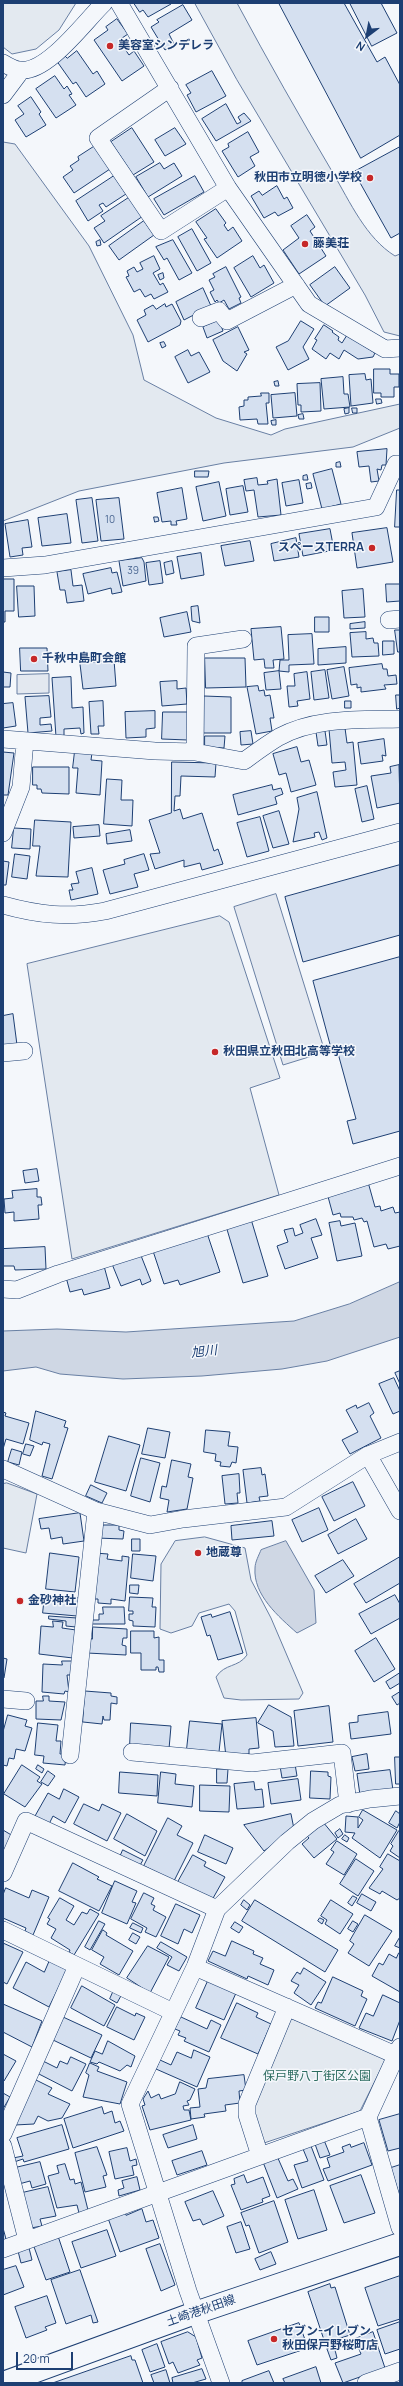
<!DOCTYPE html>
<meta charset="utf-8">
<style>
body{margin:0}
#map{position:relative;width:403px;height:2386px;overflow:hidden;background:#f4f7fb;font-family:Manrope,sans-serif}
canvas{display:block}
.frame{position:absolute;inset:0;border:4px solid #1d3f73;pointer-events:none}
.north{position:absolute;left:347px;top:16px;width:40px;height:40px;-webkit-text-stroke:3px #f4f7fb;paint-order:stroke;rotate:212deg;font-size:11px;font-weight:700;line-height:16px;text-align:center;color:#1d3f73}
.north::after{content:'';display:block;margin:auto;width:14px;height:18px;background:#1d3f73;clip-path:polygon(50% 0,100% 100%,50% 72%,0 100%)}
.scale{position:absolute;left:16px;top:2352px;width:57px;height:18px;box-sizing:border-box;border:2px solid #1d3f73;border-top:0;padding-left:5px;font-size:12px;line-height:14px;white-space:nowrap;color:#1d3f73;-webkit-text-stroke:3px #f4f7fb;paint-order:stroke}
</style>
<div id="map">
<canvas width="403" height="2386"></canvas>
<div class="frame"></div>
<div class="north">N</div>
<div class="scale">20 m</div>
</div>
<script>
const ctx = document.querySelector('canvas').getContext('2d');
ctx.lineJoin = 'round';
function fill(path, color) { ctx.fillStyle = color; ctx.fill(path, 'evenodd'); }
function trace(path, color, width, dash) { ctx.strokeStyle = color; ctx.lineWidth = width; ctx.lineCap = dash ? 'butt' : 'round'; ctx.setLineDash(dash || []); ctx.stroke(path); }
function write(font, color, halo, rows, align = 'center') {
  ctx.font = font + ' Manrope,"Noto Sans JP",sans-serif'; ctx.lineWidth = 3; ctx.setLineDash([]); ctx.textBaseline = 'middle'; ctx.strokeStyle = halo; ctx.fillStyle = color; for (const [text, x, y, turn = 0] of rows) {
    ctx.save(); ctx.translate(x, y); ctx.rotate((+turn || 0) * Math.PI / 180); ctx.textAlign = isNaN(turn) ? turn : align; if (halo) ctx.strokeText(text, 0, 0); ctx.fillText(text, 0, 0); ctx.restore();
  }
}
const green = new Path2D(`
 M3 3H76L59 30 36 49 12 54 3 47Z
 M195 3H237C268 61 300 117 333 173 350 202 366 238 395 256L400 254V336L384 332 365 295 237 80Z
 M3 142 15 144 89 246 133 335 144 380 216 418 271 435 285 429 400 404V428L353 447 224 463 79 491 3 521Z
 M220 916 229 922 280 1078 250 1088 279 1195 72 1259 27 964Z
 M7 1483 37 1494 26 1553 3 1548V1484Z
 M205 1537 245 1548 251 1580 271 1618 303 1693 299 1699 241 1700 224 1698 216 1677C225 1663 238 1668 247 1655L235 1611 229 1604 199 1613 192 1626 171 1633 160 1629 161 1564 175 1541Z
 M290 2018 380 2054 385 2061 360 2111 264 2143 253 2112Z`);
fill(green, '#e3e9f0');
trace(green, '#687fa3', 1);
const parking = new Path2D(`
 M49 674V693L17 694V675Z
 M276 894 325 1052 283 1065 234 907Z`);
fill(parking, '#e3e8f0');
trace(parking, '#687fa3', 1);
const water = new Path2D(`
 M400 1282V1337L327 1361 282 1369 202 1376 123 1379 60 1374 36 1367 3 1371V1331L57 1329 126 1332 294 1321 349 1304Z
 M286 1541 314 1590 316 1623 297 1633C279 1617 253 1595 255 1568 255 1562 259 1555 261 1550Z`);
fill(water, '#cfd7e4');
trace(water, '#687fa3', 1);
const building = new Path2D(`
 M134 3H170L171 4 148 17 143 10 140 12Z
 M279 3H344L377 62 385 57 400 85V135L361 158Z
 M350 3H381L397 33 372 46Z
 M183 5 192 20 169 34 174 44 165 50 151 27 159 22 157 20Z
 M117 19 128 34 119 40 129 55 134 51 144 66 122 81 94 40 108 30 106 27Z
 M77 51 93 74 97 71 105 84 86 97 76 82 73 84 56 60 64 55 67 58Z
 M212 71 226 96 196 112 187 95 191 93 186 85Z
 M55 76 64 89 67 86 72 94 69 95 76 105 56 118 36 89Z
 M31 97 41 112 39 114 46 125 26 137 15 120 24 114 18 106Z
 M226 104 237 124 241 122 238 117 244 113 251 121 216 141 202 119Z
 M132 128 154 162 133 175 111 142Z
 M175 128 186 144 165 156 155 140Z
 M248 132 259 152 250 157 255 166 238 177 222 151 229 147 228 144Z
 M95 146 110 169 74 193 63 177 73 170 70 166 79 160 78 157Z
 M400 147V233L391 238 354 172Z
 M160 163 164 169 174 163 182 176 148 197 136 177Z
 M114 176 126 194 106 207 103 203 99 205 103 211 88 221 76 201Z
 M195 176 204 192 164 215 154 199Z
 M277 186 284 199 287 197 293 208 278 216 275 212 264 218 251 196 259 191 262 195Z
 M130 197 143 216 104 243 94 228 105 221 101 216Z
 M216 209 226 223 224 225 228 231 233 227 242 241 217 258 204 239 207 238 196 222Z
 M307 215 315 227 310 231 326 256 299 274 283 250 299 238 291 226Z
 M144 221 154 235 119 260 109 246Z
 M192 229 211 263 197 271 178 237Z
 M100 240 101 245 97 246 96 242Z
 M173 240 192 273 179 280 167 258 164 260 156 247Z
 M154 256 160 269 153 273 160 285 163 283 168 292 154 299 151 294 145 297 140 289 134 292 126 277 129 276 127 271 134 267 137 272 143 269 140 263Z
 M253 256 260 268 264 265 274 283 251 297 234 268Z
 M226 267 241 297 239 298 241 303 229 309 224 300 219 303 217 300 215 302 210 292 214 290 209 280 215 277 213 274Z
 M335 267 350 288 325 306 310 285Z
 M163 273 164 278 160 280 158 275Z
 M203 288 211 306 184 320 176 302Z
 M165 304 166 307 172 304 181 321 180 325 148 342 137 320 146 315 144 310 153 305 156 309Z
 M219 320 223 331 207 338 203 327Z
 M301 321 314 329 303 347 309 359 288 370 276 347 288 341Z
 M324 325 333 331 332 332 339 337 338 340 342 343 347 335 375 353 373 357 358 359 344 350 339 359 330 353 326 359 312 349 317 340 315 339Z
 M238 327 249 350 244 352 247 354 237 371 223 361 213 340Z
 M164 342 166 346 162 348 160 343Z
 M188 350 191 356 199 352 210 372 188 383 175 357Z
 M374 369H390V374H399V387H394V397H381V393H374Z
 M365 374 366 380 371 379 373 403 351 406 349 375Z
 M343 377 344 394H348L350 407 324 409 321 379Z
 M278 381 279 386H275L274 382Z
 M320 383 321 411 301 412V405H298L297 384Z
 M261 393H269V403H266L268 424H258L257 419 240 420 239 407 244 406V400H248V397L261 396Z
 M295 393 297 416 273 418 271 395Z
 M376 399H381L382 403 377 404Z
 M349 408V413L345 414 344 409Z
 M352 408H357V413H353Z
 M303 414 304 419H299L298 415Z
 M276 420V425H272L271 421Z
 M387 449 386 465H382L381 470 377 469 379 481 371 482 369 466 359 467 357 452Z
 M340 462 341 467H336V463Z
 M332 469 341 504 322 509 313 474Z
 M195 471H209L208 477H195Z
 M307 475 308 480H303V476Z
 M257 478 258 485 268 484 267 481 277 479 281 515 258 517 254 490 246 491 244 480Z
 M299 480 303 503 286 506 282 483Z
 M219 482 226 516 203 521 196 487Z
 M311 483 312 488 307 489 306 484Z
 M243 486 248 512 230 515 226 489Z
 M182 488 187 519 176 521 177 525H171V521L162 522 157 493Z
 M397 490H400V527H395Z
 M92 498 98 541 82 543 76 500Z
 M119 498 124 539 101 541 96 500Z
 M67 514 71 543 42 546 38 518Z
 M154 517H158L159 521 155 522Z
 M28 520 32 547 22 548 23 555 10 557 5 524Z
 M387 528 393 562 357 568 352 533Z
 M330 529 334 550 303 556 299 534Z
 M296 538 299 557 274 561 271 544Z
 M250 541 254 561 225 566 221 546Z
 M201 553 204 575 181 579 177 557Z
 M142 558 144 562 146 581 123 586 119 561Z
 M160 561 163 583 149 585 146 563Z
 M172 561 174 573 166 575 164 563Z
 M111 568 112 573 117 572 122 592 112 594 111 588 88 594 83 574Z
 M71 570 73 586 82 585 84 601 67 603 65 590H60L57 572Z
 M3 579H14V611H5V622H3Z
 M386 584H400V601L387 602Z
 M17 586H34L35 616 19 617Z
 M363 589 365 617 344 618 342 591Z
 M198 606 200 623 192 621 191 607Z
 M187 612 191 632 164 637 160 618Z
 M315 617H329V632H315Z
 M365 622V628L350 629V624Z
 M281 627 284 659 273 660 274 668H265L264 659 254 660 251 629Z
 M395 630H400V652H398Z
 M366 632V639L373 638 374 643H378L379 656 352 657 350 633Z
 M312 634 314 664 289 665V672L279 671 280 660H289L288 635Z
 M383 641H394V654L383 655Z
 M346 647V663L318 665V649Z
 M20 648H47L48 671H21Z
 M205 658H245L246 687 206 688Z
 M114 660 116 686 83 689 80 664Z
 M382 664 383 669H387L388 676 396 675 397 684 384 685 386 689 361 692V687L357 688V684L351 685 349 668Z
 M344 667 349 696 332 699 327 670Z
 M325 670 329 698 314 700 311 672Z
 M279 671 281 689 266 690 264 673Z
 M3 672 11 673 10 687H3Z
 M307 672 310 699 297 701 298 706 289 707 287 686H295L294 674Z
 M71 677 72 708 83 707 84 733 81 734 80 728 64 729V736L56 737 52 678Z
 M177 681V689L186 688 187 704 162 706 160 682Z
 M258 686 259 691 264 690 265 696 270 695 274 718H270L272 731 256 734 247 687Z
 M396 695H400V708L397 709Z
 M49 696 51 717 40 718V725L51 724 52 731 28 733 25 697Z
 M204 696 231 697V733H204Z
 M103 701 104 726H98L99 734H91L89 702Z
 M345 701H351V708H345Z
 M13 703 16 726 3 728V704Z
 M155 711V728L146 729V737L126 738 125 712Z
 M163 712H189L188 740 162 739Z
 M345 728 347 743 353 742 357 785 335 787 333 772 346 770 345 762 332 763 329 729Z
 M251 731 253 744 241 745 240 732Z
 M325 731 327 745 318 746 316 732Z
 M205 736H225L224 748 205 747Z
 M384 739 386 756 382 755 383 761 361 764 358 743Z
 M297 747 301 762 309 760 316 785 291 792 286 773 279 775 273 754Z
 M75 751 92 753 91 760 102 761 100 795 76 793 78 768H73Z
 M3 752 14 753 8 795H3Z
 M172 762 216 763 215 777 181 776 180 796H175L174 811 180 809 183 819 202 813 214 851 218 849 223 864 202 870 200 863 184 867V860L155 869 150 854 160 853 149 820 171 813Z
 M399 765 400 803 377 808 371 776 391 773 390 767Z
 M33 767H69V794L42 793 41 789H37V785H33Z
 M107 779 122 780 121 800H133L132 826 104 824Z
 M272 785 273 790 281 788 283 794 275 797 277 804 238 815 233 795Z
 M367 786 374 819 362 822 355 789Z
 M317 792 327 838 322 840 319 832 314 833 315 837 293 842 299 809 297 798Z
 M279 811 289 844 273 848 263 816Z
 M260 817 269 851 247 857 237 823Z
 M35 820 71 822 68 877 36 876 40 846H33Z
 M99 825 100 836 74 838 73 827Z
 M14 828 31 829 30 849 12 848Z
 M130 830 132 841 107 844 106 834Z
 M15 854 30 856 27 879 12 877Z
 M144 854 149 870 134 874 138 887 110 894 103 870 125 864 124 860Z
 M3 861 9 862 6 885H3Z
 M400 865V935L303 962 285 897Z
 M92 868 98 894 71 900 69 890H73L71 884 79 883 76 872Z
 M400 957V1131L353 1144 347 1121 356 1119 336 1046 331 1048 313 981Z
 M13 1014 17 1045 3 1047V1016Z
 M37 1169 39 1181 25 1183 23 1171Z
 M368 1182 375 1207 380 1206 381 1211 393 1207 395 1213 400 1212V1246L388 1249 386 1244 374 1247 367 1221 364 1222 362 1218 354 1220 353 1217H341L340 1213 333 1215 327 1193Z
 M37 1189V1197H41L42 1205H38L39 1219 14 1221V1212L5 1213 4 1199 13 1198 12 1191Z
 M251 1219 268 1276 243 1283 226 1226Z
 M316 1219 322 1235 311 1238 318 1258 285 1269 277 1246 288 1242 284 1230 293 1228 295 1236 303 1233 300 1225Z
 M340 1221 341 1226 355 1223 362 1256 337 1261 329 1223Z
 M207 1233 220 1272 180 1285 178 1280 164 1284 153 1251Z
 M45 1247 46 1269 15 1270 14 1266H3V1249Z
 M140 1253 151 1281 142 1285 140 1279 121 1286 112 1264Z
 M104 1266 110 1288 84 1295 82 1289 70 1292 66 1277Z
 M400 1371V1384L395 1373Z
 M394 1378 400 1391V1411L393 1414 379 1384Z
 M369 1403 374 1413 370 1416 381 1438 350 1454 342 1440 358 1432 346 1410 356 1405 357 1408Z
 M36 1411 66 1421 64 1427 68 1428 52 1479 42 1476 50 1444 43 1442 42 1445 30 1440Z
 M3 1412 6 1413 5 1416 29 1423 23 1444 6 1439 3 1449Z
 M148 1428 170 1432 165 1458 142 1454Z
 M206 1430 230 1432 228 1446 238 1447 236 1463 232 1462 230 1467 220 1466 221 1462 215 1461 216 1454 204 1452Z
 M109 1436 140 1445 126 1491 95 1482Z
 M26 1444 34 1446 30 1456 23 1454Z
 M12 1449 22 1452 19 1465 8 1462Z
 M141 1458 160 1463 150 1502 131 1496Z
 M172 1460 191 1464 188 1477 193 1478 187 1509 167 1512 169 1500 160 1498 162 1486 166 1487Z
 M261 1468 262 1475 265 1474 268 1496 259 1497 260 1501 247 1503 243 1470Z
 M239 1474 240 1493H237L238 1503 225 1504 222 1476Z
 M353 1482 365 1506 334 1521 322 1497Z
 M91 1485 107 1493 102 1503 86 1496Z
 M319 1508 328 1530 302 1542 292 1520Z
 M80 1513 84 1541 63 1544 62 1537 51 1539 49 1528 41 1529 39 1519Z
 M356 1519 367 1539 338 1554 328 1535Z
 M272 1521 274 1536 232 1540 231 1526Z
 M98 1525H119V1530L124 1531 123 1539 97 1538Z
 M132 1539H140V1551H132Z
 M50 1553 79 1557 75 1592 46 1589Z
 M95 1553 108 1554 107 1559 122 1561V1556L129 1557 125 1601 111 1599V1604L98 1603V1599H91Z
 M133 1554 156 1556 153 1581 131 1578Z
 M400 1557V1583L366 1603 354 1584Z
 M343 1560 354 1576 326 1593 315 1576Z
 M130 1585H139L138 1594 130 1593Z
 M45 1595 79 1598 77 1616 43 1613Z
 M395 1595 400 1604V1618L371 1634 359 1614Z
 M130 1597 153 1598 152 1607H156L155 1627 133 1626V1621L129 1620V1614H133V1611H129Z
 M103 1607H124L125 1624H92V1620H99V1614H103Z
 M230 1612 243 1653 218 1660 210 1635 207 1636 201 1617 211 1614 212 1617Z
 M49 1616 77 1618 76 1627 66 1626V1621L49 1619Z
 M53 1621 63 1622 62 1628 76 1630 73 1658 39 1654 41 1626 53 1627Z
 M93 1627 127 1629V1638H123L122 1645 126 1646V1655L87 1653 88 1638 92 1639Z
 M131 1631H154V1638L159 1637V1660H164V1672H159L158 1667H156V1670H141V1653H131Z
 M376 1638 395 1669 374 1682 355 1651Z
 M3 1658 7 1659 4 1678H3Z
 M62 1661H72L71 1675H67L69 1692 65 1691 64 1694 42 1692 43 1664 62 1665Z
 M400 1673V1683L390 1689 386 1682Z
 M85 1691 111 1693V1696L117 1697V1704L111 1703 110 1720H104L103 1716 102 1724 83 1722Z
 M400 1692V1703L397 1705 392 1697Z
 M43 1696H49V1701L65 1702 61 1720 36 1719V1701H43Z
 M269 1705 291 1717 294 1746 275 1747 273 1731 258 1723Z
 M329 1706 333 1742 298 1746 294 1711Z
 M388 1712 391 1734 351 1739 349 1723 358 1722V1716Z
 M8 1715 27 1720 25 1726 32 1728 25 1751 16 1749 14 1759 9 1758 7 1766 3 1765V1732Z
 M256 1718 259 1748 249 1749V1754L226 1757 222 1721Z
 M190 1721 222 1724 219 1752 187 1749Z
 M38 1723 58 1725 56 1741H61L60 1754H66L65 1765 43 1763 44 1756 35 1755Z
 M131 1723 171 1726 169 1749 130 1746Z
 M367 1754 369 1769 355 1771 352 1757Z
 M395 1757H400V1784H396Z
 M295 1764 297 1776 282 1778 280 1766Z
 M22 1765 40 1777 37 1781 42 1784 25 1807 4 1794Z
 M38 1765 44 1769 42 1773 36 1769Z
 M217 1769H228L227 1783H217Z
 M390 1770 393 1790 360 1795 357 1774Z
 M48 1771 55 1776 48 1786 41 1782Z
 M311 1771 328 1772V1776L331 1777 330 1799 310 1798Z
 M120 1772 158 1775 157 1796 119 1793Z
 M161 1772 176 1774 175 1784 194 1786 192 1807 158 1803Z
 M298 1779 301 1800 271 1804 268 1783Z
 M254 1782 255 1790 262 1789 264 1807 237 1809 234 1784Z
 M200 1785 230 1786 229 1812 200 1811Z
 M64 1789 79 1797 65 1823 53 1816 49 1824 35 1816 48 1793 59 1799Z
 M84 1804 99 1811 102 1804 121 1813 107 1841 74 1824Z
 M363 1810 397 1830 380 1858 352 1838 355 1833 345 1832 346 1816 358 1817V1828L363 1820 359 1817Z
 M396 1811 400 1814V1822L397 1828 389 1823Z
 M127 1814 157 1831 145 1856 114 1839Z
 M291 1814 294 1829 264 1851 244 1825Z
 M168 1818 182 1826 177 1835 193 1843 174 1881 144 1866Z
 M323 1822 337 1839 314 1858 302 1844 309 1838 307 1836Z
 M340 1829 343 1834 338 1838 335 1833Z
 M3 1830 13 1836 3 1853Z
 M399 1831 400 1832V1858L390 1851 393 1846 391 1844Z
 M205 1835 233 1848 226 1864 198 1852Z
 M345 1835 349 1838 347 1842 342 1839Z
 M337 1841 357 1854 344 1875 326 1864 334 1852 331 1850Z
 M123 1850 143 1860 139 1867 120 1857Z
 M388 1854 400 1861V1898L397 1900 382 1891 380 1894 369 1888 383 1869 380 1867Z
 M193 1855 206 1862 204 1866 225 1877 212 1900 178 1882Z
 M356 1859 374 1871 358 1896 340 1884Z
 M73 1863 99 1877 97 1879 112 1886 99 1911 59 1891Z
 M115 1881 137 1891 132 1902 136 1903 127 1924 102 1913Z
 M6 1888 29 1898 32 1890 49 1897 33 1935 25 1931 26 1928 3 1918V1895Z
 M144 1893 154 1898 151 1904 155 1906 153 1910 166 1917 156 1937 145 1932 147 1928 131 1919Z
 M362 1894 376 1902 371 1911 357 1903Z
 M353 1896 357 1898 352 1906 348 1903Z
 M60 1898 74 1906 66 1920 74 1925 82 1912 87 1914 90 1909 99 1914 74 1955 69 1952 70 1950 51 1938 56 1929 47 1924 50 1919 48 1918Z
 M244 1900 250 1905 247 1910 241 1905Z
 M255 1900 338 1950 325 1972 242 1921Z
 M331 1900 353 1914 340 1934 325 1924 327 1920 321 1916Z
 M176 1904 200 1915 192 1933 184 1929 178 1944 161 1936Z
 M365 1915 392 1931 369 1966 348 1953 354 1944 350 1941Z
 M320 1918 324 1920 322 1924 318 1921Z
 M99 1921 105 1924 90 1950 85 1947Z
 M353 1921 358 1924 353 1932 348 1929Z
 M235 1922 243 1927 239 1933 231 1928Z
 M133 1923 143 1928 141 1933 130 1928Z
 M103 1930 107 1933 106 1935 133 1951 119 1975 100 1964 104 1957 92 1950Z
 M133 1933 140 1937 136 1944 129 1940Z
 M400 1937V1948L395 1946Z
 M232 1941 254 1951 253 1954 263 1958 260 1964 274 1970 268 1985 248 1976 247 1979 208 1961 213 1951 225 1956Z
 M161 1942 187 1957 179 1971 167 1965 172 1957 157 1948Z
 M3 1943 23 1952 7 1984 3 1982Z
 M148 1946 169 1957 150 1993 127 1978Z
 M399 1953H400V1992L372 1976 379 1963 383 1965 389 1954 396 1958Z
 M50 1960 68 1969 49 2007 13 1988 26 1962 44 1972Z
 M304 1968 326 1982 311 2005 294 1993 299 1985 291 1981 297 1972 300 1974Z
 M333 1977 363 1991 361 1996 367 1999 355 2026 315 2008 318 2002 321 2003Z
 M208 1981 236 1993 224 2020 196 2008Z
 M82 1986 115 2005 104 2026 71 2008Z
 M114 1990 122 1994 117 2003 110 1999Z
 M383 1995 400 2003V2020L392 2041 359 2028 366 2013 373 2016Z
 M237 2003 258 2013 256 2017 271 2024 258 2054 221 2038Z
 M3 2004 42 2021 32 2047 3 2032Z
 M117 2007 135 2016 136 2013 145 2017 134 2040 107 2027Z
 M63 2017 102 2035 91 2058 53 2040Z
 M181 2017 207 2029 211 2020 221 2025 209 2052 184 2041 186 2038 178 2035 180 2031 175 2029Z
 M108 2041 135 2056 131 2067 127 2065 120 2071 99 2062 97 2064 90 2062 95 2051 102 2054Z
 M194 2050 210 2057 197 2087 156 2069 160 2060 171 2065 177 2052 191 2058Z
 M3 2054 16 2061 4 2081H3Z
 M71 2057 86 2064 72 2091 37 2073 43 2061 57 2068 60 2061 67 2064Z
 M90 2063 99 2067 97 2071 127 2082 120 2104 83 2097 89 2075 86 2073Z
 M244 2075 246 2090 239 2091 240 2103 225 2105 226 2111 204 2114 205 2117 191 2119 190 2108 200 2107 198 2089 206 2088 208 2079Z
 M36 2080 52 2088 48 2094 70 2104 62 2118 48 2121 38 2116 34 2124 15 2125Z
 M180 2082 195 2089 190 2100 187 2101 189 2105 183 2106 184 2110H189L191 2120 150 2130 142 2106 145 2105 143 2099 148 2091 151 2098 159 2094 161 2099 175 2094Z
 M3 2093 10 2097 3 2109Z
 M102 2107 104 2114 112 2111 115 2123 120 2121 124 2131 73 2148 64 2119Z
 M400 2114V2148L388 2151 379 2120Z
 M62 2125 69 2149 24 2162 23 2159 14 2162 13 2158 23 2156 17 2138Z
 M193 2125 197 2139 168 2148 163 2135Z
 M324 2140 330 2155 320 2158 315 2144Z
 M364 2143 372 2165 328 2181 323 2169 330 2167 327 2158 344 2152 342 2147 350 2144 351 2147Z
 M311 2146 324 2180 302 2188 294 2165 308 2161 303 2149Z
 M97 2147 107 2175 103 2176 106 2187 85 2192 75 2153Z
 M127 2148 130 2161 136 2159 137 2165 132 2166 134 2175 115 2179 109 2152Z
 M202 2151 207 2165 177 2175 172 2161Z
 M277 2156 288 2181 293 2179 298 2189 277 2198 263 2162Z
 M40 2162 46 2184 32 2188 30 2181 19 2184 15 2168Z
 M65 2164 70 2180 74 2179 75 2184 81 2182 88 2210 79 2213 77 2205 57 2208 48 2176 59 2173 57 2166Z
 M400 2165V2198L391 2168Z
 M244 2175 247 2183 263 2177 270 2196 262 2199 263 2202 241 2210 231 2185 235 2184 234 2179Z
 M361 2175 375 2213 344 2223 330 2186Z
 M137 2177 140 2190 119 2196 118 2190 124 2188 122 2181Z
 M48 2187 56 2216 40 2219 42 2226 31 2228 22 2193Z
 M314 2190 327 2230 298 2239 285 2200Z
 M213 2191 224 2216 203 2225 200 2219 193 2221 185 2202Z
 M274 2201 288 2242 259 2253 249 2225 246 2226 241 2213Z
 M142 2209 146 2222 153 2220 159 2238 120 2252 108 2218 125 2212 126 2215Z
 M241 2222 250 2249 236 2253 227 2227Z
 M3 2228 6 2239 3 2240Z
 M107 2230 116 2256 81 2268 72 2242Z
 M58 2236 70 2272 46 2280 33 2244Z
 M160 2244 175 2285 161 2291 146 2249Z
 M29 2248 32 2260 21 2263 18 2251Z
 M271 2252 276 2264 260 2270 255 2259Z
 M16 2266 24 2287 3 2295V2270Z
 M80 2270 98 2322 93 2323 91 2315 66 2324 51 2280Z
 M400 2276V2319L378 2326 365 2288Z
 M330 2284 331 2288 335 2287 350 2335 325 2343 308 2292Z
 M47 2296 56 2323 45 2327 47 2330 26 2338 15 2307Z
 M400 2322V2349L385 2354 377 2330Z
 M299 2323 308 2348 257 2365 248 2341Z
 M188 2332 196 2337 202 2358 197 2360 200 2365 178 2373 173 2362 169 2364 161 2342Z
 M373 2332 385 2368 343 2383 335 2363 361 2354 355 2339Z
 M157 2344 165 2367 150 2372 142 2350Z
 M334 2346 337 2358 331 2360 327 2349Z
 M131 2356 132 2360H135L143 2383H53Z
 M316 2367 321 2383H285L283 2379Z
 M202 2369 206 2379 192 2383H173L172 2378Z
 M166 2370 170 2383H154L151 2375Z
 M269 2371 274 2383H242V2381Z`);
fill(building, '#d5e0f0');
trace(building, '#1d3f73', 1);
const street = new Path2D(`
 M119 3 228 188 309 304 385 349 400 348
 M3 63C8 66 15 70 20 70 47 74 86 20 104 3
 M170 88 98 138 161 231 228 188
 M3 95 21 71
 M201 318 219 311 227 321 296 285
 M3 568 45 565 376 507 396 464H400
 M389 620 400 619
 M3 739 155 751 195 752 244 761C255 753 267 744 279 737 316 717 360 720 400 719
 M195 752 196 646 243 639
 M3 833 21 787 25 741
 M3 905C39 915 68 918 105 911L400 832
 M3 1053 24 1051
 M3 1289 17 1290 58 1274 400 1166
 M368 1455 400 1511
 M3 1469 96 1511 150 1525 183 1519 286 1507 368 1455 400 1442
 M3 1699 26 1701
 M132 1752 252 1763 342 1753 348 1804
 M70 1755 96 1511
 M3 1873 26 1821 217 1909
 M3 1930 173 2012
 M195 1967 400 2057
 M400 2047 368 2117 400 2228
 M3 2134 77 1966
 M3 2146 27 2240
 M260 2156 247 2115V2104L287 2007
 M3 2249 368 2117
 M221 2383 188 2291 130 2104 195 1967 217 1909 287 1842 313 1821 340 1805 370 1799 400 1796
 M366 2383 400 2371`);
const secondary = new Path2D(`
 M3 2383 195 2313 400 2244`);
trace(street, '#1d3f73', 18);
trace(secondary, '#1d3f73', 24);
trace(street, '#f4f7fb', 17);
trace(secondary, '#f4f7fb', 22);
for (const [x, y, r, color] of [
 [110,46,4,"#c62828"],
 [370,178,4,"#c62828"],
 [305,244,4,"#c62828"],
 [372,548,4,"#c62828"],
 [34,659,4,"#c62828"],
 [215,1052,4,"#c62828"],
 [198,1553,4,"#c62828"],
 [20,1601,4,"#c62828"],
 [274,2339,4,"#c62828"]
]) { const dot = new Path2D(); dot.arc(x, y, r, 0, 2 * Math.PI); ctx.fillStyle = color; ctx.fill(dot); trace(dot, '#f4f7fb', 1.5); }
write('10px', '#4b6792', null, [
 ["10",110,520],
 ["39",133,571]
]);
write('bold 12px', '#1d3f73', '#f4f7fb', [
 ["美容室シンデレラ",118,46],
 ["秋田市立明徳小学校",362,178,"right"],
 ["藤美荘",313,244],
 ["スペースTERRA",364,548,"right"],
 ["千秋中島町会館",42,659],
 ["秋田県立秋田北高等学校",223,1052],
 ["地蔵尊",206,1553],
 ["金砂神社",28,1601],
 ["セブン-イレブン",282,2332],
 ["秋田保戸野桜町店",282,2346]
], 'left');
write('12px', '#2c6c60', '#f4f7fb', [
 ["保戸野八丁街区公園",317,2077]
]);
write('12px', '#1d3f73', '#f4f7fb', [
 ["土崎港秋田線",201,2311,-19]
]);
write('italic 13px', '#1d3f73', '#f4f7fb', [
 ["旭川",204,1352,-6]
]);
</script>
